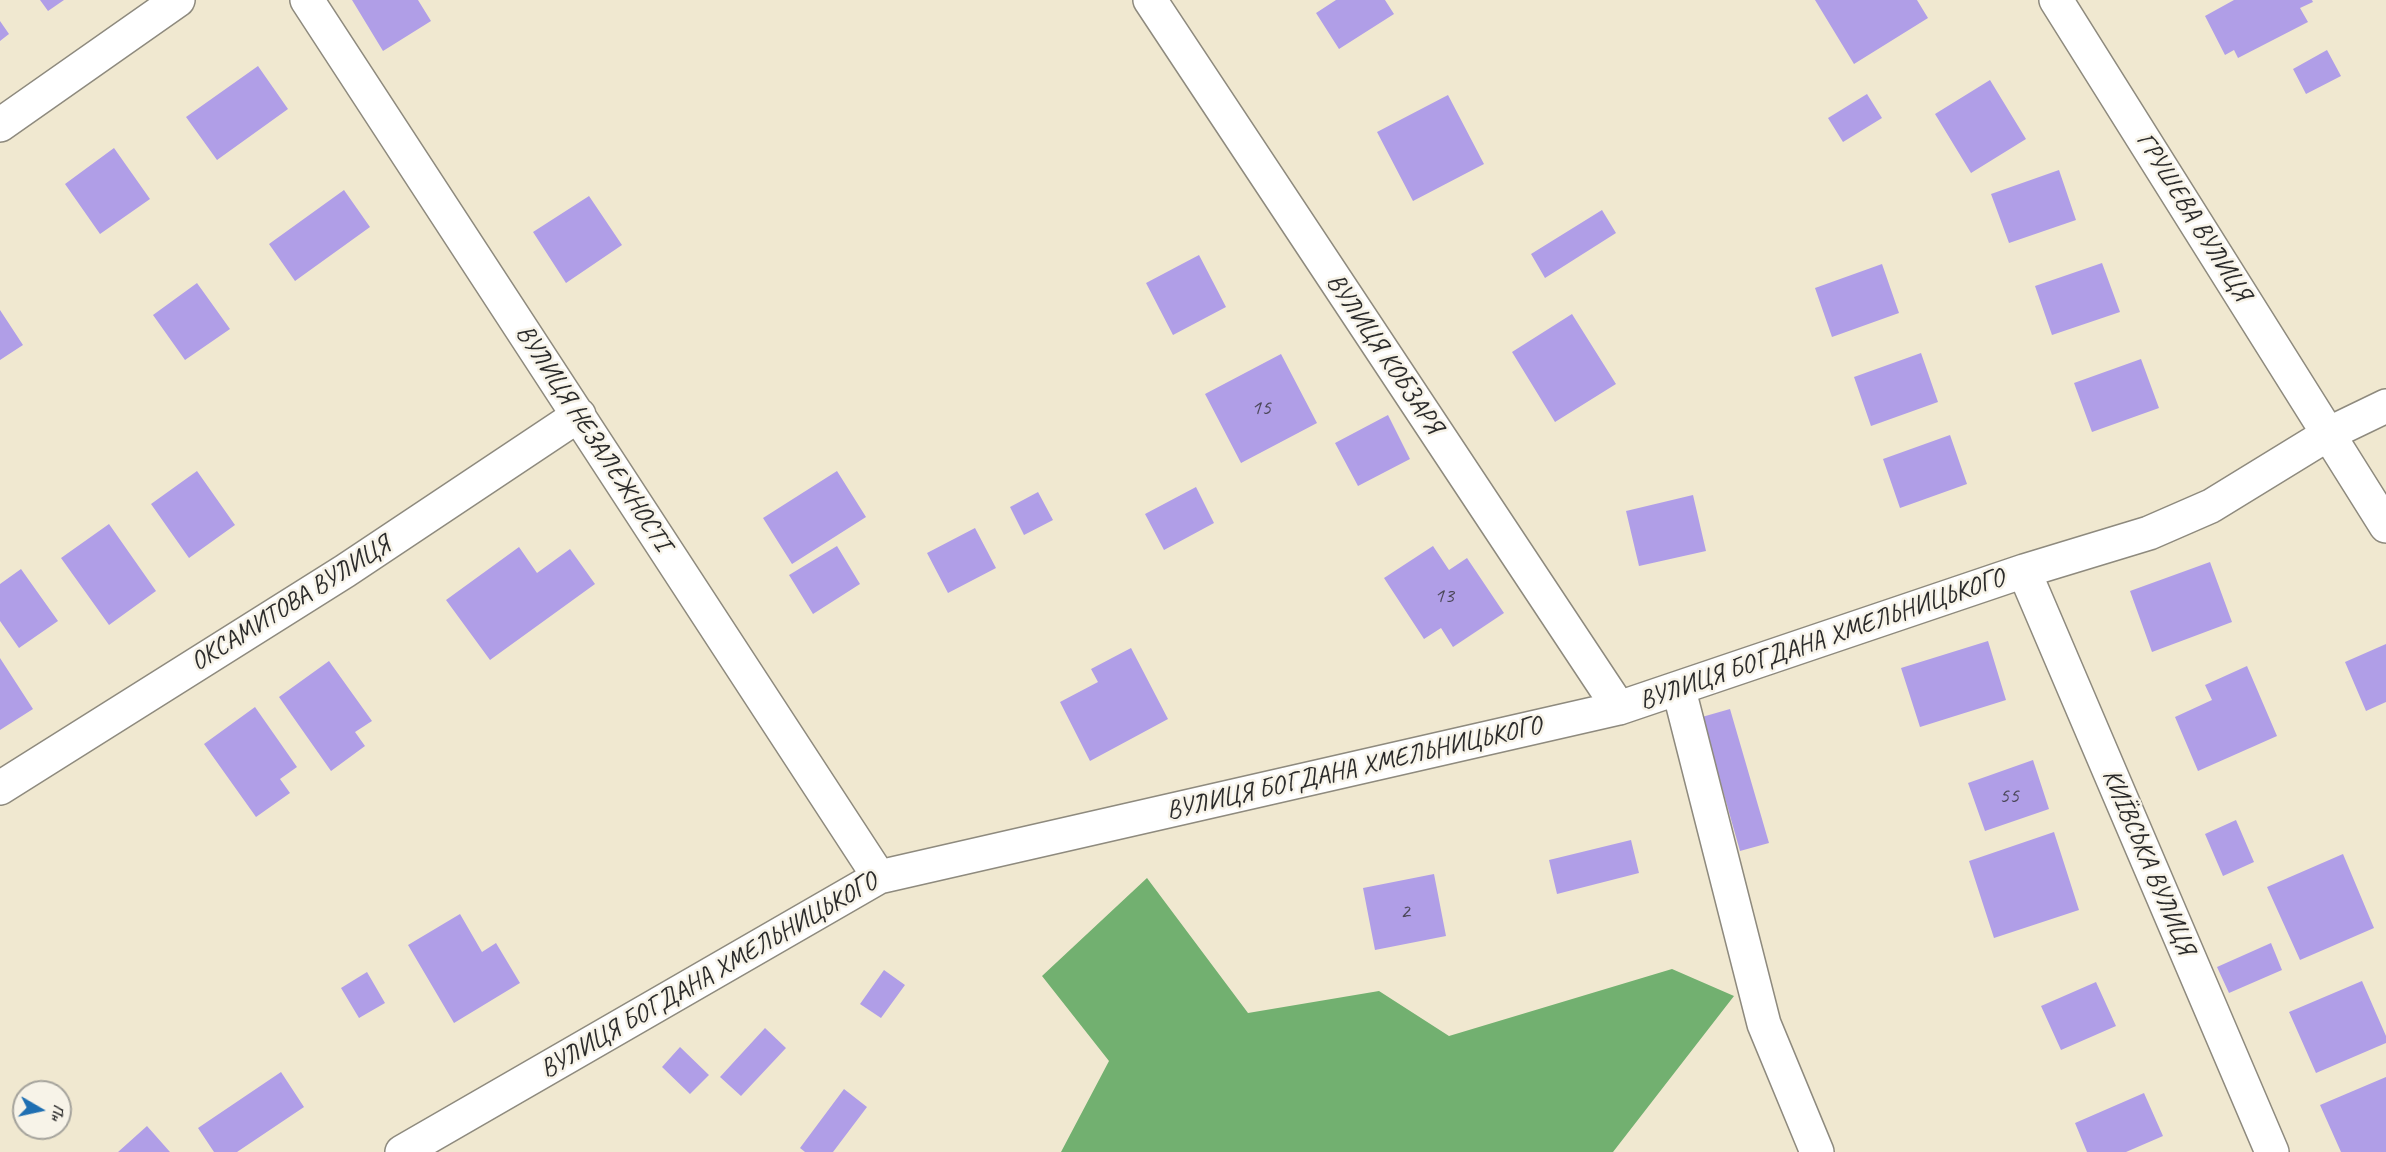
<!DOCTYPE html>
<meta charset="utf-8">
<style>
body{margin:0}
#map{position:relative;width:2386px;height:1152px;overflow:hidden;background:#f0e8d0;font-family:Caveat,sans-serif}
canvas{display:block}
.north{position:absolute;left:12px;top:1080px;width:60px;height:60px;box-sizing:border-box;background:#f7f3e8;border:2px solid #a5a39c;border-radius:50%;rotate:99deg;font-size:16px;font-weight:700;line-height:24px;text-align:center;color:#2b2b2b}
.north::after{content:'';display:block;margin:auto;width:21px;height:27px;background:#1f6fb2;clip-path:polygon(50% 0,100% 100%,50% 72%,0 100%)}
</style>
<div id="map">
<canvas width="2386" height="1152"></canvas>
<div class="north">Пн</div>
</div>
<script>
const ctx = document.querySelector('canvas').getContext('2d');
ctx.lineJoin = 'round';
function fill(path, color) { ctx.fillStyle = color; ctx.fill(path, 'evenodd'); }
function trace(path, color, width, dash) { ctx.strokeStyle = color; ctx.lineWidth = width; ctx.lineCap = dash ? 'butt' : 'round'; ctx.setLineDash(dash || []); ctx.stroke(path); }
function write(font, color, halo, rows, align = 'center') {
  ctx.font = font + ' Caveat,sans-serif'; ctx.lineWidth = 5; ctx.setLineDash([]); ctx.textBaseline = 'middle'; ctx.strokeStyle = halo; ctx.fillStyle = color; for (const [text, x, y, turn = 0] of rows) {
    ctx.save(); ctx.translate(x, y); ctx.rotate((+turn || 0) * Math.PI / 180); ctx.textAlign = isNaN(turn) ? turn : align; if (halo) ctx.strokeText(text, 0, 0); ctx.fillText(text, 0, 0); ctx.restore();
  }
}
fill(new Path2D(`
 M1147 878 1248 1013 1379 991 1449 1036 1672 969 1734 996 1613 1152H1061L1109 1061 1042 976Z`), '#72b070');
fill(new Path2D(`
 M40 0H64L48 11Z
 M352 0H418L431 21 383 51Z
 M1336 0H1385L1394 14 1339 49 1316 13Z
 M1815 0H1917L1928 18 1854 64Z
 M2234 0H2312L2313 2 2300 8 2308 22 2238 58 2234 50 2225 55 2205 16Z
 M0 21 9 34 0 41Z
 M2327 50 2341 76 2306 94 2293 69Z
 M258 66 288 109 217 160 186 117Z
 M1990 80 2026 139 1971 173 1935 114Z
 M1867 94 1882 118 1843 142 1828 118Z
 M1448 95 1484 164 1413 201 1377 132Z
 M114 148 150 199 100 234 65 184Z
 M2059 170 2076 220 2009 243 1991 194Z
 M344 190 370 227 295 281 269 244Z
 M589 196 622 245 566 283 533 232Z
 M1602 210 1616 233 1545 278 1531 254Z
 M1199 255 1226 307 1173 335 1146 283Z
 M2102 263 2120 312 2052 335 2035 286Z
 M1882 264 1899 313 1832 337 1815 288Z
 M197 283 230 329 185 360 153 315Z
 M0 310 23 345 0 360Z
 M1572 314 1616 384 1555 422 1512 352Z
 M1921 353 1938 402 1871 426 1854 377Z
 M1281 354 1317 423 1241 463 1205 394Z
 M2141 359 2159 408 2092 432 2074 383Z
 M1388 415 1410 459 1358 486 1335 443Z
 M1950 435 1967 484 1900 508 1883 459Z
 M197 471 235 525 189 558 151 504Z
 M837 471 866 517 792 564 763 518Z
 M1196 487 1214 523 1164 550 1145 514Z
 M1038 492 1053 520 1024 535 1010 507Z
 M1693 495 1706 551 1639 566 1626 511Z
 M109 524 156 591 109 625 61 558Z
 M975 528 996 568 948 593 927 553Z
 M837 546 860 584 813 614 789 575Z
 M1433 546 1449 570 1467 558 1504 613 1453 647 1441 628 1424 639 1384 578Z
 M519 547 537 573 570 549 595 584 490 660 446 600Z
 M2210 562 2232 622 2152 652 2130 591Z
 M21 569 58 621 19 648 0 621V584Z
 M1988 641 2006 700 1920 727 1901 668Z
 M2386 644V702L2366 711 2345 662Z
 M1131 648 1168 719 1090 761 1060 702 1098 682 1091 669Z
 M0 658 33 709 0 730Z
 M329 661 372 721 355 732 365 746 331 771 279 697Z
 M2247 666 2277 736 2198 771 2175 717 2212 700 2205 685Z
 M255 707 297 767 280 779 290 793 256 817 204 744Z
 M1730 709 1769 843 1740 851 1702 717Z
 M2033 760 2049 809 1985 831 1968 783Z
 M2236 820 2254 862 2223 876 2205 834Z
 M2054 832 2079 910 1994 938 1969 861Z
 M1631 840 1639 873 1557 894 1549 860Z
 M2343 854 2374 928 2300 960 2267 887Z
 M1434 874 1446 936 1375 950 1363 888Z
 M460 914 482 952 496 943 520 983 454 1023 408 945Z
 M2271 943 2282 970 2229 993 2217 967Z
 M884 970 905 985 881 1018 860 1004Z
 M367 972 385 1003 359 1018 341 988Z
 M2362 981 2386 1036V1043L2316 1073 2289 1012Z
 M2096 982 2116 1026 2061 1050 2041 1006Z
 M765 1028 786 1048 741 1096 720 1077Z
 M680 1047 709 1075 690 1094 662 1067Z
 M281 1072 304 1107 237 1152H214L198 1128Z
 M2386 1077V1152H2341L2320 1105Z
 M844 1089 867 1107 833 1152H805L800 1148Z
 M2144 1093 2163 1136 2126 1152H2087L2075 1123Z
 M147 1126 170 1152H118Z`), '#b09ee7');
const minor = new Path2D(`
 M307 0 879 877
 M1150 0 1619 708
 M2056 0 2386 526
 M0 125 178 0
 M2024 571 2272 1152
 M1679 690 1764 1024 1817 1152
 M0 788 345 571 579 415
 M402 1152 879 877 1619 708 2024 571 2149 533 2211 506 2330 433 2386 406`);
trace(minor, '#8e8a7e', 36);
trace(minor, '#fff', 33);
write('22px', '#4c485a', null, [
 ["15",1261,408],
 ["13",1444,596],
 ["55",2009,796],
 ["2",1405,912]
]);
write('26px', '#2b2b2b', '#f7f3e8', [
 ["ГРУШЕВА ВУЛИЦЯ",2193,217,58],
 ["ВУЛИЦЯ КОБЗАРЯ",1384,354,56],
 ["ВУЛИЦЯ НЕЗАЛЕЖНОСТІ",593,438,57],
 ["ОКСАМИТОВА ВУЛИЦЯ",291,604,-32],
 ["ВУЛИЦЯ БОГДАНА ХМЕЛЬНИЦЬКОГО",1822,640,-19],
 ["ВУЛИЦЯ БОГДАНА ХМЕЛЬНИЦЬКОГО",1354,769,-13],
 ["КИЇВСЬКА ВУЛИЦЯ",2148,862,67],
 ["ВУЛИЦЯ БОГДАНА ХМЕЛЬНИЦЬКОГО",709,976,-30]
]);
</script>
